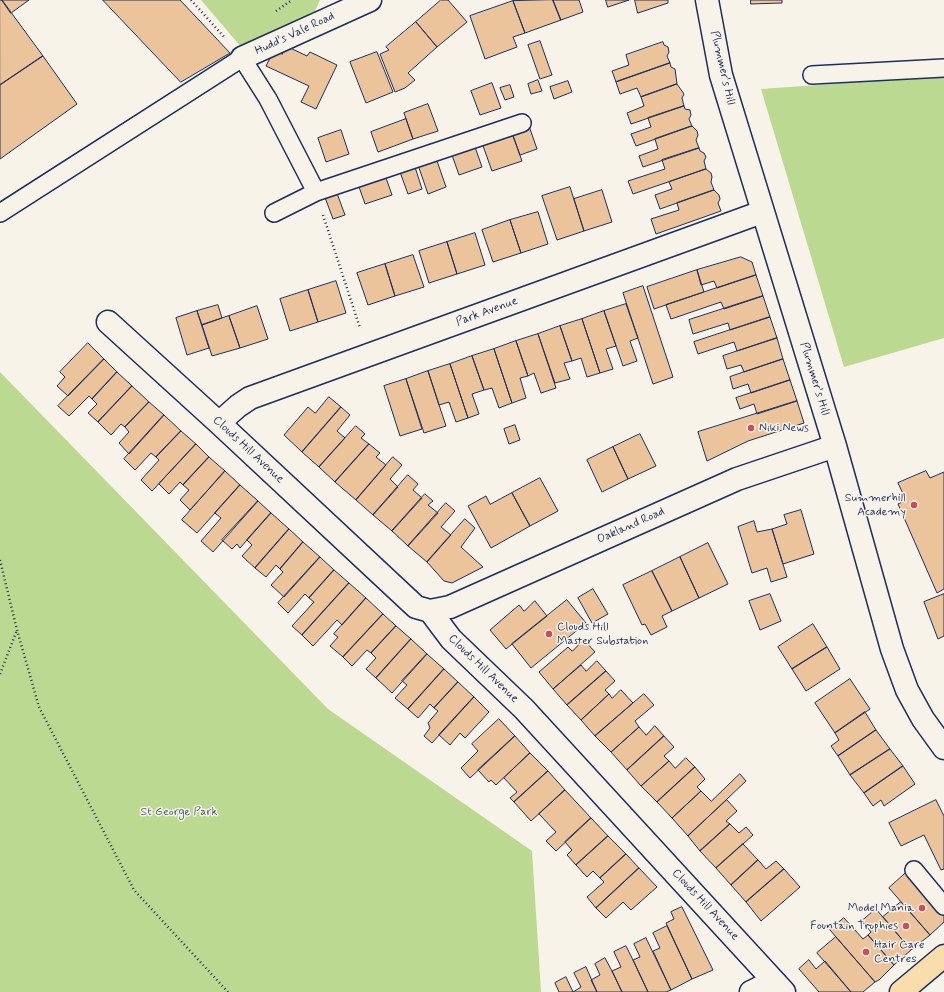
<!DOCTYPE html>
<style>
body{margin:0}
canvas{display:block;background:#f7f3e8}
</style>
<canvas width="944" height="992"></canvas>
<script>
const ctx = document.querySelector('canvas').getContext('2d');
ctx.lineJoin = 'round';
function fill(path, color) { ctx.fillStyle = color; ctx.fill(path, 'evenodd'); }
function trace(path, color, width, dash) { ctx.strokeStyle = color; ctx.lineWidth = width; ctx.lineCap = dash ? 'butt' : 'round'; ctx.setLineDash(dash || []); ctx.stroke(path); }
function write(font, color, halo, rows, align = 'center') {
  ctx.font = font + ' Mynerve,sans-serif'; ctx.lineWidth = 3; ctx.setLineDash([]); ctx.textBaseline = 'middle'; ctx.strokeStyle = halo; ctx.fillStyle = color; for (const [text, x, y, turn = 0] of rows) {
    ctx.save(); ctx.translate(x, y); ctx.rotate((+turn || 0) * Math.PI / 180); ctx.textAlign = isNaN(turn) ? turn : align; if (halo) ctx.strokeText(text, 0, 0); ctx.fillText(text, 0, 0); ctx.restore();
  }
}
fill(new Path2D(`
 M201 0H320L315 11 242 48Z
 M944 76V338L844 367 761 89Z
 M0 372 328 709 532 851 541 992H0Z`), '#bcd991');
const building = new Path2D(`
 M0 0H2L43 56 0 85Z
 M2 0H29L11 13Z
 M103 0H180L230 53 181 82Z
 M441 0H448L467 22 437 47 416 22Z
 M553 0H579L583 12 561 20Z
 M553 0 561 20 525 33 513 1Z
 M606 0H629L608 7Z
 M635 0H668V3L638 13Z
 M751 0H782V3L751 4Z
 M513 1 525 33 513 37 517 47 485 59 470 16Z
 M416 22 437 47 408 73 415 80 405 88 395 92 380 54 389 50 386 47Z
 M540 41 552 75 540 79 528 45Z
 M663 42 664 45 668 47 669 52 667 56 670 63 616 82 612 71 629 65 626 55Z
 M286 46 307 56 310 52 337 65 316 109 301 102 309 86 266 66 274 50 282 54Z
 M377 52 393 92 366 103 350 62Z
 M43 56 77 104 0 159V85Z
 M670 63 671 67 675 69 677 84 641 97 637 88 620 94 616 82Z
 M538 80 542 91 531 94 528 84Z
 M568 81 572 92 554 99 550 87Z
 M492 83 501 108 480 115 471 91Z
 M677 84 684 94 682 98 684 106 631 124 627 113 644 106 641 97Z
 M510 85 514 97 505 100 500 88Z
 M428 104 438 131 413 139 404 113Z
 M684 106 685 109 690 110 691 115 689 119 692 126 636 146 631 134 651 127 648 118Z
 M406 119 413 139 378 152 371 132Z
 M529 126 537 149 520 155 512 133Z
 M692 126 697 131 698 135 696 140 699 148 643 167 639 156 658 149 655 139Z
 M341 130 349 154 326 162 318 138Z
 M512 133 522 161 492 171 482 143Z
 M474 144 482 167 459 175 451 152Z
 M699 148 700 151 704 153 706 157 704 161 706 169 633 194 628 181 665 169 662 160Z
 M436 158 446 187 428 194 418 165Z
 M415 167 422 189 408 194 400 172Z
 M706 169 711 173 712 177 711 182 714 190 660 209 655 195 672 189 669 182Z
 M384 172 392 195 365 204 357 181Z
 M570 187 584 231 557 240 542 196Z
 M335 188 345 215 333 219 323 192Z
 M602 190 612 222 584 231 574 199Z
 M714 190 719 195 720 199 718 203 721 211 656 234 651 219 679 210 677 203Z
 M538 212 548 244 521 253 510 220Z
 M510 220 521 253 493 262 482 230Z
 M475 233 485 265 457 274 447 242Z
 M447 242 457 274 429 283 419 251Z
 M413 255 424 287 395 296 385 264Z
 M741 257 752 262 756 275 717 288 714 281 701 285 697 270Z
 M385 264 395 296 368 305 357 273Z
 M697 270 704 292 654 309 647 287Z
 M756 275 763 296 724 309 721 302 671 319 666 305Z
 M336 281 346 313 318 322 308 290Z
 M643 286 673 377 653 384 623 293Z
 M308 290 318 322 290 331 280 299Z
 M763 296 770 317 730 330 728 323 693 334 689 320Z
 M626 304 638 338 630 341 637 361 623 366 604 311Z
 M218 305 222 318 202 325 197 311Z
 M257 306 268 339 240 348 229 316Z
 M197 311 209 348 187 355 176 318Z
 M604 311 616 346 606 349 613 369 600 373 582 319Z
 M229 316 240 348 212 356 202 325Z
 M770 317 777 338 737 351 734 342 698 354 694 342Z
 M582 319 600 373 587 377 581 358 572 361 560 326Z
 M560 326 572 361 564 363 570 379 555 383 538 334Z
 M538 334 556 388 541 393 534 373 528 376 516 341Z
 M777 338 783 359 744 372 741 365 727 369 723 356Z
 M516 341 528 376 520 378 526 398 512 403 494 349Z
 M88 343 104 359 68 396 57 386 65 377 60 372Z
 M494 349 512 403 499 408 492 388 484 390 472 356Z
 M472 356 484 390 472 394 479 414 468 418 450 364Z
 M104 359 117 372 92 399 89 396 69 416 58 406Z
 M783 359 790 380 751 393 748 384 733 389 730 377Z
 M450 364 468 418 456 422 449 402 439 405 428 371Z
 M428 371 446 426 424 433 406 379Z
 M117 372 132 386 98 422 88 413 97 404 92 399Z
 M406 379 422 429 400 436 384 386Z
 M790 380 797 401 757 414 754 404 740 409 736 398Z
 M132 386 149 402 125 427 121 424 111 435 98 422Z
 M329 397 341 407 302 452 284 435 308 407 315 413Z
 M797 401 804 423 748 441 707 461 698 432Z
 M149 402 164 415 129 454 119 443 129 432 125 427Z
 M341 407 350 415 337 431 345 438 319 467 302 452Z
 M164 415 181 431 156 457 151 453 135 470 124 459Z
 M515 425 520 440 509 444 504 429Z
 M356 426 365 434 361 438 369 444 335 482 319 467Z
 M181 431 196 444 152 491 141 480 159 460 156 457Z
 M640 434 656 466 628 479 613 447Z
 M196 444 209 457 183 485 180 482 169 494 159 484Z
 M369 444 380 453 376 457 386 465 356 500 335 482Z
 M613 447 628 479 602 492 587 460Z
 M209 457 225 471 190 510 180 500 189 490 183 485Z
 M393 457 402 465 390 479 398 487 373 515 356 500Z
 M225 471 240 485 197 533 182 520Z
 M926 471 930 478 944 472V589L937 593 898 504 906 500 898 483Z
 M408 475 418 484 413 490 422 498 392 531 373 515Z
 M540 478 558 511 530 526 512 493Z
 M240 485 258 501 213 552 201 541 221 518 215 513Z
 M512 493 530 526 491 548 468 506 486 496 490 504Z
 M425 494 433 501 428 505 438 513 408 546 392 531Z
 M258 501 271 513 240 548 237 544 232 549 222 540Z
 M446 503 455 511 441 527 451 535 427 562 408 546Z
 M801 510 814 554 783 564 772 529 787 524 784 515Z
 M271 513 289 529 255 568 242 556 252 545 247 540Z
 M465 519 475 528 461 547 483 567 452 583 444 581 427 562Z
 M754 521 757 532 772 529 787 577 771 582 767 568 752 573 738 527Z
 M289 529 303 542 280 569 276 565 266 577 255 568Z
 M303 542 320 557 284 597 271 585 283 572 280 569Z
 M708 543 728 584 699 598 680 557Z
 M320 557 334 570 309 598 305 594 288 613 278 603Z
 M680 557 699 598 672 611 652 571Z
 M334 570 349 583 302 635 292 626 314 602 309 598Z
 M652 571 672 611 662 616 667 627 651 635 645 624 642 625 623 585Z
 M349 583 366 598 342 625 337 620 313 646 302 635Z
 M593 589 608 614 592 623 578 598Z
 M770 594 781 621 760 630 749 601Z
 M944 594V636L938 639 924 602Z
 M366 598 383 614 343 657 330 646 338 637 334 634Z
 M567 600 586 623 531 668 512 644Z
 M535 601 547 616 506 649 490 630 519 605 524 611Z
 M383 614 396 626 371 653 367 650 352 666 343 657Z
 M813 624 827 647 792 669 778 647Z
 M396 626 411 639 376 678 366 669 376 658 371 653Z
 M411 639 427 654 392 693 376 678Z
 M584 640 595 652 553 689 539 672 568 647 572 651Z
 M827 647 840 669 806 691 792 669Z
 M427 654 444 669 408 709 395 698 407 685 402 681Z
 M597 661 606 671 567 705 553 689 581 665 586 671Z
 M444 669 458 682 434 708 430 704 418 718 408 709Z
 M606 671 615 681 605 690 609 694 581 720 567 705Z
 M850 679 870 709 835 733 815 703Z
 M458 682 474 697 432 743 424 736 430 728 428 723 438 711 434 708Z
 M621 690 633 703 595 736 581 720 609 694 612 698Z
 M644 694 654 705 635 721 639 727 611 752 595 736Z
 M474 697 489 712 465 738 460 733 450 745 439 735Z
 M865 712 876 730 838 756 831 746 839 740 835 733Z
 M499 719 515 736 470 778 461 768 478 751 472 744Z
 M655 726 664 736 627 770 611 752 639 727 646 735Z
 M876 730 890 749 850 775 838 756Z
 M515 736 530 753 496 785 491 780 489 782 478 770Z
 M664 736 674 747 664 756 669 761 641 786 627 770Z
 M890 749 903 766 864 793 850 775Z
 M530 753 548 771 514 802 510 798 517 792 504 778Z
 M686 758 695 767 657 802 641 786 669 761 675 768Z
 M903 766 915 784 884 806 881 800 873 806 864 793Z
 M695 767 705 779 697 787 701 791 672 818 657 802Z
 M548 771 565 790 531 821 514 802Z
 M740 774 746 781 688 836 672 818 701 791 711 801Z
 M565 790 591 818 556 851 546 841 556 832 539 814Z
 M727 800 737 811 726 821 730 824 700 851 688 836Z
 M936 800 944 816V869L941 870 924 835 901 846 889 823Z
 M591 818 608 836 576 865 567 855 572 850 565 842Z
 M730 824 739 833 746 827 753 835 716 868 700 851Z
 M608 836 626 854 600 878 593 871 587 877 576 865Z
 M743 844 758 860 731 885 716 868Z
 M626 854 639 868 596 908 587 897 604 882 600 878Z
 M758 860 766 869 776 861 784 869 746 902 731 885Z
 M639 868 657 887 631 910 623 902 606 918 596 908Z
 M784 869 800 887 761 921 746 902Z
 M907 872 944 915V922L930 935 889 888Z
 M901 902 930 935 911 950 883 917Z
 M682 907 713 970 692 979 666 923 674 919 671 912Z
 M876 909 911 950 894 965 868 935 871 932 862 921Z
 M844 918 863 939 868 935 894 965 879 980 875 982 830 930Z
 M667 926 692 979 671 990 653 951 660 948 653 933Z
 M836 937 875 982 863 992H851L817 953Z
 M646 938 671 990 666 992H648L633 960 640 957 634 944Z
 M626 946 633 960 648 992H622L612 971 621 967 614 952Z
 M605 958 612 971 622 992H597L591 980 600 975 595 964Z
 M809 960 816 969 825 961 851 992H819L799 969Z
 M586 967 597 992H573L581 987 574 973Z
 M566 977 573 992H559L555 983Z`);
fill(building, '#ecc49c');
trace(building, '#1b2f5e', 1);
const lane = new Path2D(`
 M812 75 944 68
 M316 192 522 123
 M0 213 242 58 268 99 316 192 274 213
 M914 870 944 906`);
const street = new Path2D(`
 M707 0 721 75 835 446 892 649 907 690 923 719 944 748
 M242 58 370 0
 M108 322 219 423 416 607 430 611 451 639 524 709 784 992
 M219 423 238 406 250 398 762 212
 M430 611 450 607 737 479 835 446
 M751 992 774 981`);
const primary = new Path2D(`
 M901 992 944 956`);
trace(lane, '#1b2f5e', 20);
trace(street, '#1b2f5e', 25);
trace(primary, '#1b2f5e', 25);
trace(new Path2D(`
 M191 0 225 38
 M276 11 292 0
 M323 215 360 328
 M0 560 17 630 39 707 134 890 228 992
 M0 674 17 630`), '#1b2f5e', 2.5, [1, 3]);
trace(lane, '#f7f3e8', 17);
trace(street, '#f7f3e8', 22);
trace(primary, '#f9ddab', 22);
for (const [x, y, r, color] of [
 [751,428,4,"#d1495b"],
 [914,505,4,"#d1495b"],
 [549,634,4,"#d1495b"],
 [922,908,4,"#d1495b"],
 [906,926,4,"#d1495b"],
 [866,952,4,"#d1495b"]
]) { const dot = new Path2D(); dot.arc(x, y, r, 0, 2 * Math.PI); ctx.fillStyle = color; ctx.fill(dot); trace(dot, '#f7f3e8', 1.5); }
write('12px', '#1b2f5e', '#f7f3e8', [
 ["Hudd's Vale Road",295,34,-25],
 ["Plummer's Hill",722,68,77],
 ["Park Avenue",487,312,-20],
 ["Plummer's Hill",814,379,73],
 ["Clouds Hill Avenue",248,450,43],
 ["Oakland Road",631,526,-24],
 ["Clouds Hill Avenue",483,669,44],
 ["Clouds Hill Avenue",705,905,47]
]);
write('12px', '#1b2f5e', '#f7f3e8', [
 ["Niki News",759,428],
 ["Summerhill",906,498,"right"],
 ["Academy",906,512,"right"],
 ["Clouds Hill",557,627],
 ["Master Substation",557,641],
 ["Model Mania",914,908,"right"],
 ["Fountain Trophies",898,926,"right"],
 ["Hair Care",874,945],
 ["Centres",874,959]
], 'left');
write('12px', '#435a6b', '#f7f3e8', [
 ["St George Park",179,812]
]);
</script>
